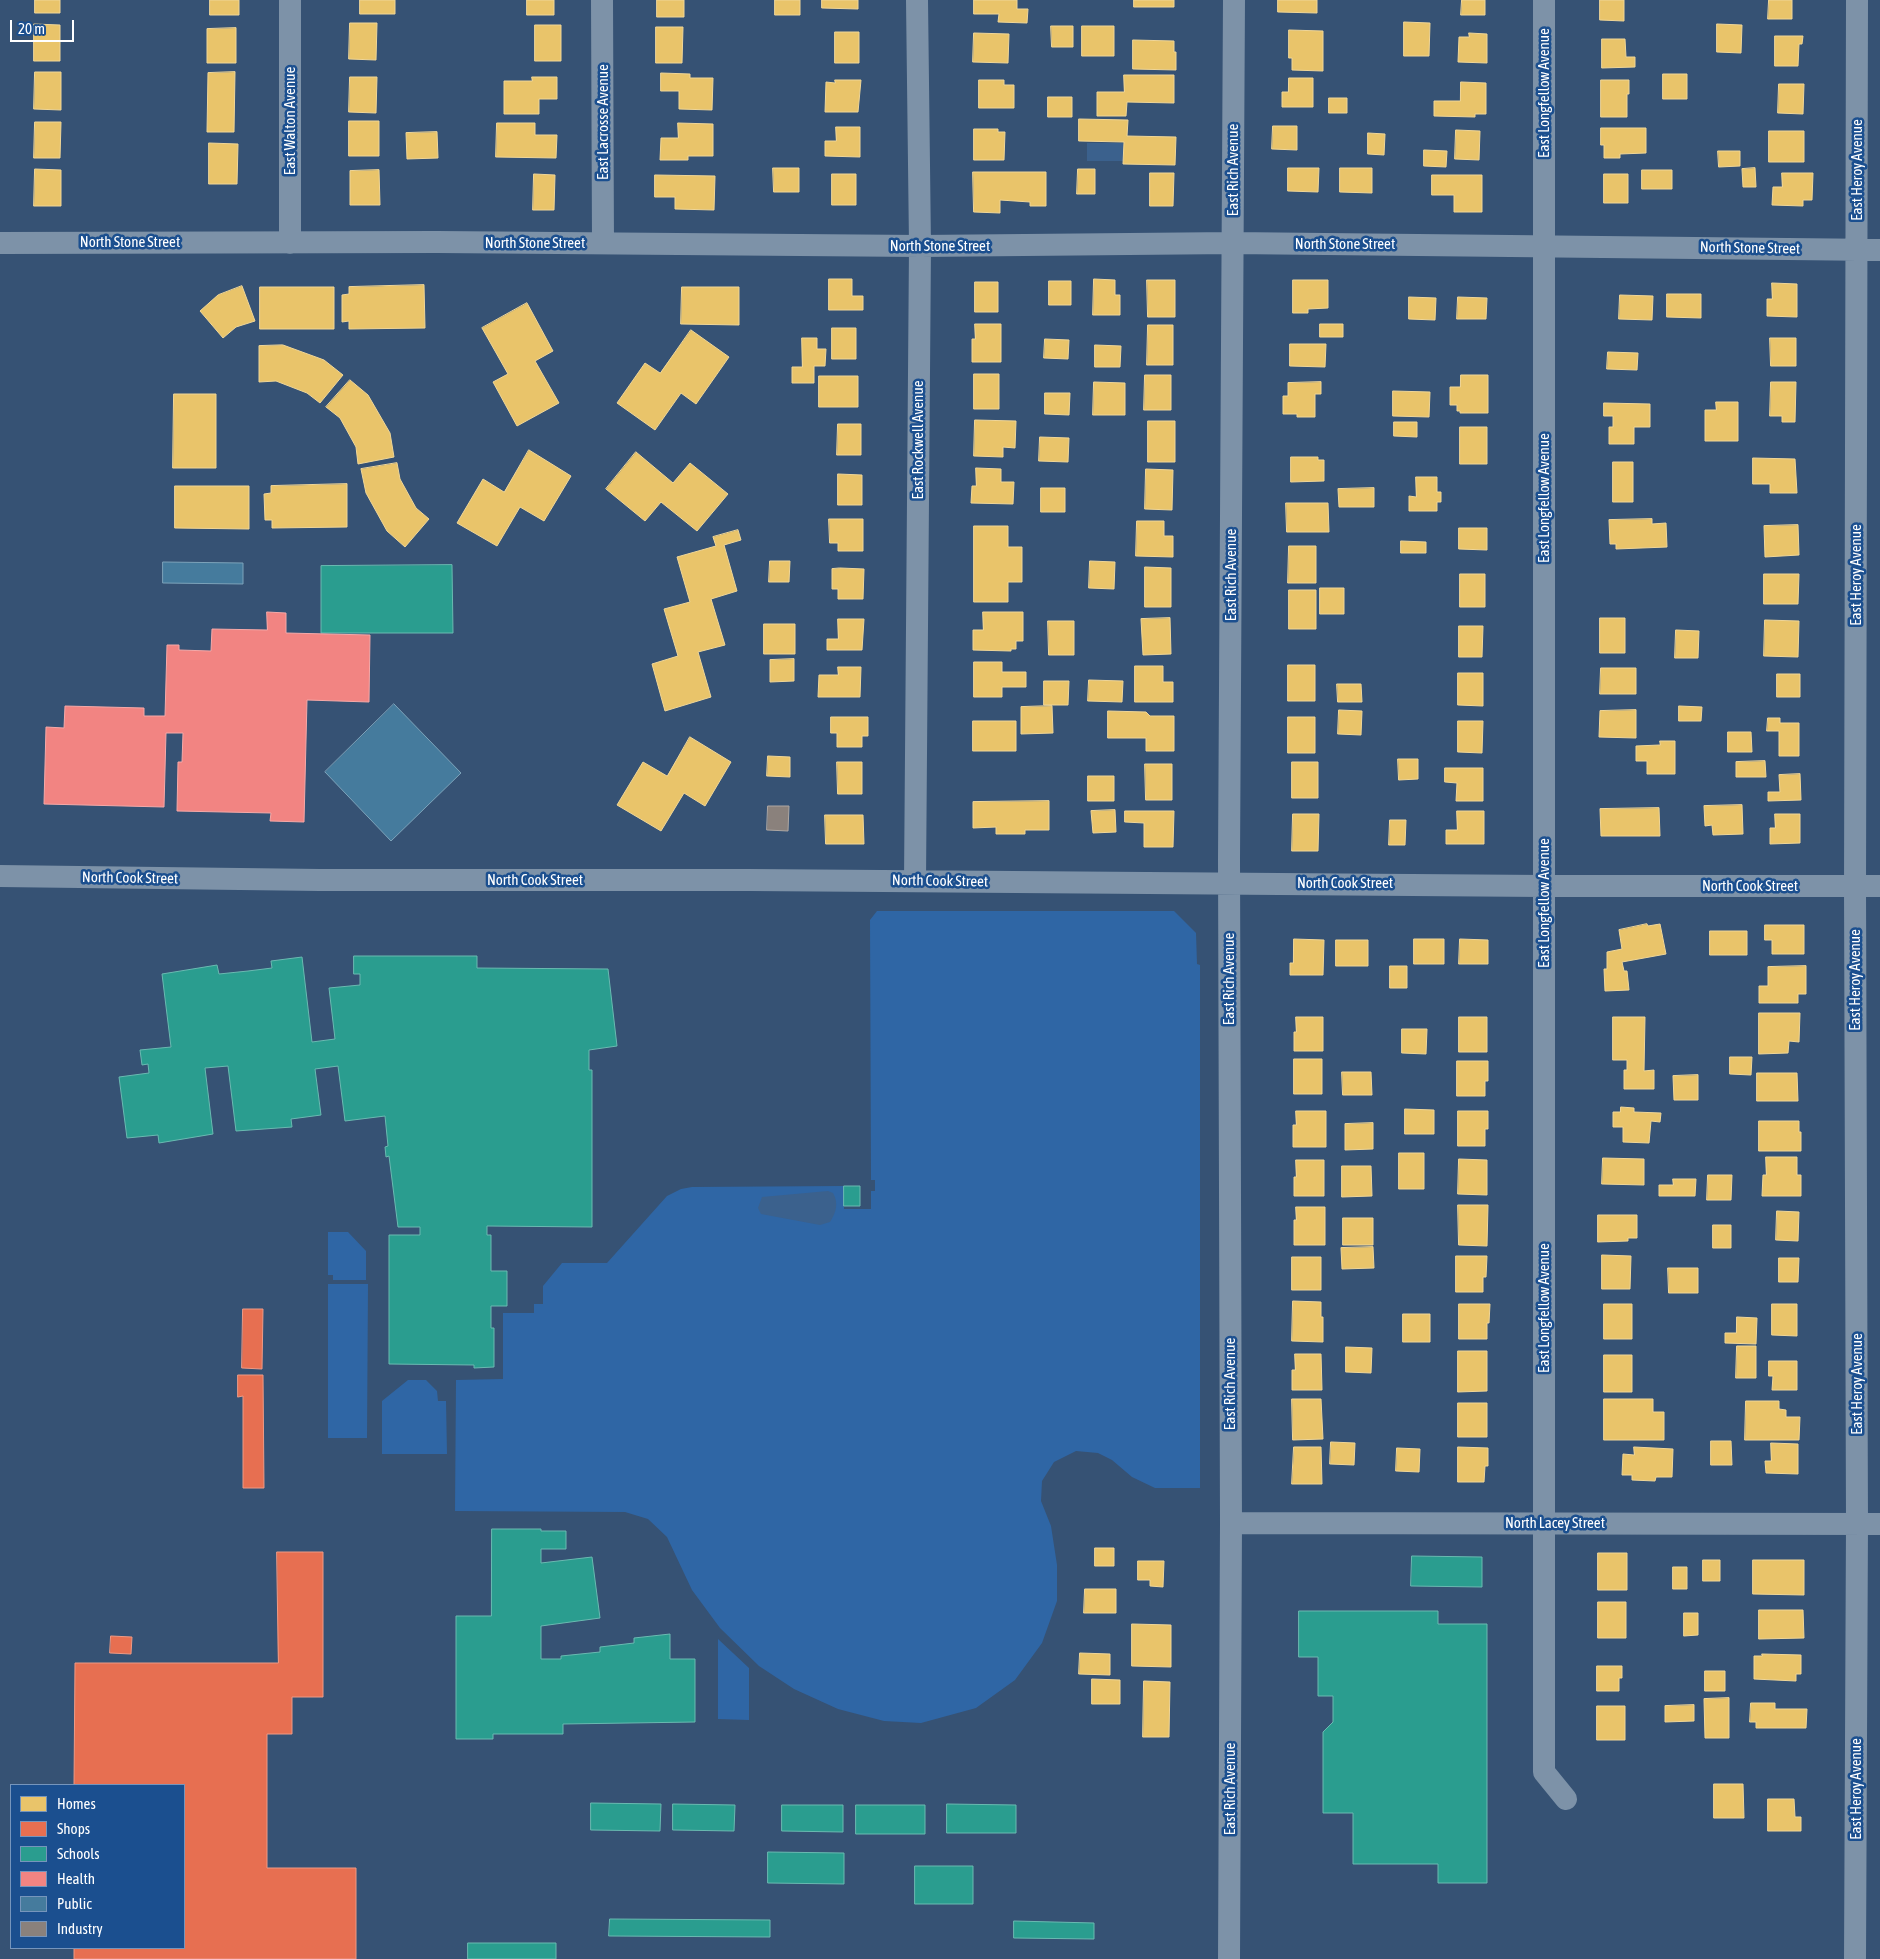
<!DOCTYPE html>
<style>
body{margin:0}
#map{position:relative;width:1880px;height:1959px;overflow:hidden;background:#365274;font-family:"Asap Condensed",sans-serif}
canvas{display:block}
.legend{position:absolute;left:10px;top:1784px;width:175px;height:165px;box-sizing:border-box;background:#1b4f8f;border:1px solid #7695bc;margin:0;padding:6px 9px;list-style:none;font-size:15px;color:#fff}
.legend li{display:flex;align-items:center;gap:10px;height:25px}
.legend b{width:25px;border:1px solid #7695bc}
.scale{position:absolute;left:10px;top:20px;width:64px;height:22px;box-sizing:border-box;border:2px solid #fff;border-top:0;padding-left:6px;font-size:15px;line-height:18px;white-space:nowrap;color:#fff;-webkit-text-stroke:4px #1b4f8f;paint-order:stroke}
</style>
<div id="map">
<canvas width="1880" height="1959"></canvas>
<ul class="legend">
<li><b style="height:14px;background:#e9c46a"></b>Homes</li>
<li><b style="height:14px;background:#e76f51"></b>Shops</li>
<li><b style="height:14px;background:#2a9d8f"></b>Schools</li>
<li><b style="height:14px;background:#f28482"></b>Health</li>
<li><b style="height:14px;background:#457b9d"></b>Public</li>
<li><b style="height:14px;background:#8a817c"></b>Industry</li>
</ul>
<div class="scale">20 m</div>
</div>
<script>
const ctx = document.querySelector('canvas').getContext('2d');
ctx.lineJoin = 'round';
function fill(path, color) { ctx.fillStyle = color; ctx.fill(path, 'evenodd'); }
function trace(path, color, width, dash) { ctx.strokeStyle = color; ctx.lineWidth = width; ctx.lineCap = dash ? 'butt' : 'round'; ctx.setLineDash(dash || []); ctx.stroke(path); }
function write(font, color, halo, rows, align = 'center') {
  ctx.font = font + ' "Asap Condensed",sans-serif'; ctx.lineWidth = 5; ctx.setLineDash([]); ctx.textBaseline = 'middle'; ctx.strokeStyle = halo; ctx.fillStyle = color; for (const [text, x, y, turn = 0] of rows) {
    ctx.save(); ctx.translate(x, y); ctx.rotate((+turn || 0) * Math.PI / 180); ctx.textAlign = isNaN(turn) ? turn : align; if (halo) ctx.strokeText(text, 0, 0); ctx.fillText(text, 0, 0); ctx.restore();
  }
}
fill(new Path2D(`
 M877 911H1174L1196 933 1197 964 1200 965V1488H1155L1132 1477 1112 1460 1098 1453 1076 1451 1054 1462 1042 1481 1041 1501 1051 1526 1057 1565V1601L1042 1643 1015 1680 976 1708 921 1723 884 1721 838 1709 794 1689 759 1666 720 1628 692 1590 667 1537 648 1519 625 1512 455 1511 456 1380 503 1379V1313H534V1304H543V1286L562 1263H607L667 1196 681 1189 692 1187 844 1186V1209H871V1191H875V1180H871L870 920Z
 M328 1232H348L366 1251V1280H333V1275H328Z
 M328 1284H368L367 1438H328Z
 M408 1380H426L437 1391 438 1401H446L447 1454H382V1401Z
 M718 1639 749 1668V1720L718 1719Z`), '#2f66a5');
fill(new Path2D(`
 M1087 143H1123V161H1087Z
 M828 1191 833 1193C839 1203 836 1213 830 1222L820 1225 761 1214 758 1208 762 1197Z`), '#3b618d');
const homes = new Path2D(`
 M35 0H60V13H35Z
 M210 0H239V15H210Z
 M360 0H395V14H360Z
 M527 0H554V15H527Z
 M657 0H684V17H657Z
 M775 0H800V15H775Z
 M822 0H858V9L822 8Z
 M974 0H1017V9H1028L1027 23 998 22 999 14H974Z
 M1134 0H1174V7H1134Z
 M1278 0H1317V13L1278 12Z
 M1462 0H1485V15H1461Z
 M1600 0H1624V21L1600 20Z
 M1769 0H1792V19H1768Z
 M1404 22 1430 23 1429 56H1404Z
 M350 23H377L376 60 349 59Z
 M34 24 60 25V61H34Z
 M1717 24 1742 25 1741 53 1717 52Z
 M535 25H561V61H535Z
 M1051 26H1073V47H1052Z
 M1082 26H1114V56H1082Z
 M656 27H683L682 63H656Z
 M236 28V63H207V29Z
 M1289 30 1323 31V71L1292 70V58H1289Z
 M835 32H859V63H835Z
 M974 33 1009 34 1008 63 973 62Z
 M1469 33 1487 34V63L1458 62 1459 37H1469Z
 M1775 36H1803L1802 44H1799L1798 66H1775Z
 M1602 39H1625L1626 57H1635V67L1602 68Z
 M1133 40 1174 41V52H1176V70L1133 69Z
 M35 72H61V110L34 109Z
 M235 72 234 132H207L208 73Z
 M661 73 690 74V78H713L712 110 679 109V91H661Z
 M1663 74H1687V99H1663Z
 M1124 75H1174V103L1127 102 1126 116H1097V92H1124Z
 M350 77H377L376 113 349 112Z
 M532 77H557V99H539V114H504V81H532Z
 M1289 78H1313V107H1282V92H1288Z
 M835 80H861L858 112H825L826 82 835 83Z
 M979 80H1004V85H1014V108H979Z
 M1601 80H1629V94H1627V117H1601Z
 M1461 82 1486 83V114H1475V117L1434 116V101H1460Z
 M1779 84H1804L1803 114 1778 113Z
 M1048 97H1072V117H1048Z
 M1329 98H1347V113H1329Z
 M1079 119 1128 120 1127 136 1176 137 1175 165 1123 164 1124 142 1079 141Z
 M349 121H379V156H349Z
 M35 122H61L60 158H34Z
 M497 123H535V135H557L556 158 496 157Z
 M678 123 713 124V156H688V160H660L661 138H678Z
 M1273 126H1297V150L1272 149Z
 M836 127H860V157L825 156V141H836Z
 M1601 128H1646V153L1620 154V158H1604V145H1601Z
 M974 129H998V132H1005L1004 160H974Z
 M1456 130 1480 131 1479 160 1455 159Z
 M1769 131H1804V162H1769Z
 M437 132 438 158 407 159 406 133Z
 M1368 133 1385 134 1384 155 1368 154Z
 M209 143 238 144 237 184H209Z
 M1424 150 1447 151 1446 167 1424 166Z
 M1718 151H1740V166L1719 167Z
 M773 168H799V192H774Z
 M1288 168H1319L1318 192 1288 191Z
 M1340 168H1372V193L1340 192Z
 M1755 168 1756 187H1743L1742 169Z
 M35 169 61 170V206H34Z
 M1078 169H1095V194H1077Z
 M379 170 380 205H350V171Z
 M1642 170H1672V189H1642Z
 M973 172H1046V206H1030V202L1000 200V213L974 212Z
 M1150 173H1174L1173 206H1150Z
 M1782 173H1813L1812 200H1803V206L1772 205 1773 187H1782Z
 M534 174 555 175 554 210H533Z
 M832 174H856V205H832Z
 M1604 174H1628V203H1604Z
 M655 175 715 176 714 210 675 209V197H655Z
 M1432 175H1482V212H1454V195H1432Z
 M829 279H852V296H863V310H829Z
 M1094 279 1115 280V295H1120V315H1093Z
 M1147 280H1175V317H1148Z
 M1293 280H1328V308L1308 309V313H1293Z
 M1049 281H1071V305H1049Z
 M975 282H998V312H975Z
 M1772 283 1797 284V317L1767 316V299H1772Z
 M424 285 425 328 349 329V321L342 322V295L349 294V287Z
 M242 286 255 321 236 327 223 338 200 311 218 295Z
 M260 287H334V329H260Z
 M682 287H739V325L681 324Z
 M1667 294H1701V318L1667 317Z
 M1620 295 1653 296 1652 320 1619 319Z
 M1409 297 1436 298 1435 320 1409 319Z
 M1458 297 1487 298 1486 319H1457Z
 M527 303 553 351 535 361 559 403 517 426 493 382 508 374 482 328Z
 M975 324H1001V362H972V339H975Z
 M1320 324H1343V337H1320Z
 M1148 325H1173V365H1147Z
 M832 328H856V359H832Z
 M691 330 729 357 696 404 681 393 655 430 617 403 645 363 660 373Z
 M802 338H817V349H826L825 366H814V383H792V367H802Z
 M1770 338H1796V366H1771Z
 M1045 339 1069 340 1068 359 1044 358Z
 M1290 344H1326L1325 367 1290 366Z
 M283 345 324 360 343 375 320 403 307 393 276 381 259 382V346Z
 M1095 345 1121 346 1120 367H1095Z
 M1608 352 1638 353 1637 370 1607 369Z
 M974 374H999V409H974Z
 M1145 375H1171V410H1144Z
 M1461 375H1488V413H1460V411H1457V405H1450V387H1460Z
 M819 376H858V407H819Z
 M350 380 368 395 390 433 394 457 358 464 356 447 340 418 326 407Z
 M1094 382 1125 383V415H1093Z
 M1321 382V394H1315V417H1297V414H1283V396H1288V383Z
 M1771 382H1796L1795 422H1782V416H1770Z
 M1393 391 1430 392 1429 417 1393 416Z
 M1045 393H1070L1069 415 1045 414Z
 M174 394H216V468H173Z
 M1716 402H1738V441H1705V410H1716Z
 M1604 403 1650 404V427H1634V444H1609V427H1613V416H1604Z
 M975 420 1016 421 1015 448 1003 447V457L974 456Z
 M1148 421H1175V462H1148Z
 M1394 422H1417V437L1394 436Z
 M838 424H861V455H837Z
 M1460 427H1487V464H1460Z
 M1040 437 1069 438 1068 462 1039 461Z
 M529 450 571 476 544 521 520 507 497 546 457 523 483 479 504 492Z
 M636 452 673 483 690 463 728 494 697 531 661 502 645 521 606 489Z
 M1291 457H1318V460H1324V481L1291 482Z
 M1753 458 1795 459 1797 493H1770V484H1753Z
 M1613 462H1633V502H1613Z
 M397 463 400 479 416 508 429 519 405 547 387 531 366 493 361 469Z
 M976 468 1001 469V482H1014L1013 504 971 503 972 486H976Z
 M1146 469 1173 470 1172 510 1145 509Z
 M838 474 862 475V505H838Z
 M1416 477H1437V492H1441V502H1437V511H1409V496L1416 497Z
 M347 484V527L272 528V520H265L264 494 271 493V486Z
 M175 486H249V529L175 528Z
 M1041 488H1065V512H1041Z
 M1374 488V507H1339L1338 489Z
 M1286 503H1328L1329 532H1287Z
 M829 519H863V551H838V543H830Z
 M1652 519V524L1666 523 1667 547 1616 549V544H1610L1609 520Z
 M1137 521H1164V536H1173V557L1136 556Z
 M1798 525 1799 555 1765 557 1764 526Z
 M974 526H1008V547H1022V582H1008V602H974Z
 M1459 528H1487V550L1459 549Z
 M738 530 741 540 724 545 737 591 711 599 725 645 698 652 711 697 665 711 652 664 678 656 664 609 690 602 677 557 716 546 713 537Z
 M1401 541 1426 542V553H1401Z
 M1289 546H1316V583H1288Z
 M770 561H790L789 582H769Z
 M1090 561 1115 562 1114 589 1089 588Z
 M1145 567 1171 568V607H1145Z
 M840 568 864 569 863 599H838V589H832V569Z
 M1460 574H1485V607H1460Z
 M1764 574H1799L1798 604H1764Z
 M1320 588H1344V614H1320Z
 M1289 590H1316V629H1289Z
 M983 612H1023V641H1016V649H1011V651L973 650V630H983Z
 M1170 618 1171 654 1143 655 1141 619Z
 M1600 618H1625V653H1600Z
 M838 619H864L862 650H827V639H838Z
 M1765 620 1799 621 1798 657 1764 656Z
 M1048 621H1074V655H1049Z
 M764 624H795V654H764Z
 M1459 626H1483L1482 657H1459Z
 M1676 630 1699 631 1698 658H1675Z
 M794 659V681L770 682V660Z
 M974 662H1002V672H1026V687H1002V697H974Z
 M1288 665H1315V701H1288Z
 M1135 666H1163V682H1173V702H1135Z
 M838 667H861L860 697H818L819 675H838Z
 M1601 668H1636V694H1600Z
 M1458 673H1483V706L1458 705Z
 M1777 674H1800V697H1777Z
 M1089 680 1123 681 1122 702 1088 701Z
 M1044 681H1069L1068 705H1044Z
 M1337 684H1361L1362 702H1338Z
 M1052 706 1053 733 1021 734V707Z
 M1679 706 1702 707 1701 721H1679Z
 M1339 710 1362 711 1361 735 1338 734Z
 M1636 710V738L1599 737 1600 711Z
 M1108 711 1146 712 1150 716H1174V751H1146V738H1108Z
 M831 717H868V736H862V747H837V733H831Z
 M1288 717H1315V753H1288Z
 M1768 718H1780V723H1799V756H1779V731H1767Z
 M973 721H1016V751H973Z
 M1458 721H1483L1482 753 1458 752Z
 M1728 732H1751L1752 752H1728Z
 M690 737 731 762 705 806 684 793 661 831 617 805 643 762 667 776Z
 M1660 741H1675V774H1647V761H1636V746L1660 745Z
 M768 756 790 757V777L767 776Z
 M1398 759H1418V779L1399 780Z
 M1765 761 1766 777H1736V762Z
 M837 762H862V794H838Z
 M1292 762H1318V798H1292Z
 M1145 764H1172V800H1146Z
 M1445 768H1483V801H1456L1457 783 1445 782Z
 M1800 774 1801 800 1768 801V792H1780L1779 775Z
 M1088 776H1114V801H1088Z
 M1049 801V830H1025V834H996V827L973 828V802Z
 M1742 805 1743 834 1713 835 1712 825 1705 826 1704 806Z
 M1659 808 1660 836H1601L1600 809Z
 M1115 810 1116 832 1093 833 1091 811Z
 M1125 811H1174L1173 847H1144V823L1125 822Z
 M1457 811H1484V844H1446V830H1457Z
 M1293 814H1319L1318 851H1292Z
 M1775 814H1800V843L1770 844V828H1775Z
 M825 815H863L864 844H826Z
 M1390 820H1406L1405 845H1389Z
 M1647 924 1648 926 1660 924 1666 954 1622 962 1624 971H1627L1629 990 1605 991 1604 969H1607V952L1622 949 1619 930Z
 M1765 925H1804V954H1772V940H1765Z
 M1710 931H1747V955H1710Z
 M1294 939 1324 940 1323 975H1290V963H1293Z
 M1414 939H1444V964H1414Z
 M1460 939 1488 940V964H1459Z
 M1336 940H1368V966H1336Z
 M1390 966H1407V988H1390Z
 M1806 966V994H1798V1003H1759V986H1768V967Z
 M1759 1013H1800L1799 1042 1789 1041 1788 1053 1759 1054Z
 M1296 1017H1323V1051H1294V1032H1296Z
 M1459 1017H1487V1052H1459Z
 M1613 1017H1645L1644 1071 1654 1070V1089H1624V1070H1627V1060H1613Z
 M1402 1029H1427L1426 1054 1402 1053Z
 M1730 1057H1752L1751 1075 1730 1074Z
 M1294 1059H1322V1094H1294Z
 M1457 1061H1488V1081H1485V1096H1457Z
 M1342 1072H1371L1372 1095H1343Z
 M1757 1073H1797L1798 1101H1757Z
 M1698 1075V1100H1674L1673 1076Z
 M1621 1107 1634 1108V1112L1661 1113 1660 1122 1651 1121 1649 1143 1623 1142V1127H1613V1112H1620Z
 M1405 1109 1434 1110V1134H1405Z
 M1296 1111H1326V1147H1293V1125H1296Z
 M1458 1111H1488V1129H1485V1146H1458Z
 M1759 1121H1799V1132H1801V1151H1759Z
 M1373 1123V1149L1345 1150V1124Z
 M1399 1153H1424V1189H1399Z
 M1766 1157H1797V1175H1801V1196H1762L1763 1175H1766Z
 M1603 1158 1644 1159V1185L1602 1184Z
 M1459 1159 1487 1160V1195L1458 1194Z
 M1296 1160H1324V1196H1294V1177H1296Z
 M1342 1166H1371L1372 1196 1342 1197Z
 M1708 1175H1732L1731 1200H1707Z
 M1673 1179H1696L1695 1196H1659V1185H1673Z
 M1458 1205H1488L1487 1246 1459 1245Z
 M1296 1207H1325V1245H1294V1220H1296Z
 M1777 1211 1799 1212 1798 1241 1776 1240Z
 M1598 1215H1637V1238H1628V1241L1598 1242Z
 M1343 1218H1373V1245H1343Z
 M1713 1225H1731V1248H1713Z
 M1373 1247 1374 1268 1342 1269 1341 1248Z
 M1602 1255 1631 1256 1630 1289H1602Z
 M1456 1256H1487L1486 1277H1483V1292H1456Z
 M1292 1257H1321V1290H1292Z
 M1779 1258H1799L1798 1282H1779Z
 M1668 1268H1698V1293H1669Z
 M1293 1301 1321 1302V1317H1323V1342L1292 1341Z
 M1459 1304H1490L1489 1323H1487V1339H1459Z
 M1604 1304H1632V1339H1604Z
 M1772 1304H1797V1336L1772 1335Z
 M1403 1314H1430V1342H1403Z
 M1737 1317 1757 1318 1756 1344 1725 1343V1333H1736Z
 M1737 1346H1756V1378H1736Z
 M1346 1347 1372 1348 1371 1373 1346 1372Z
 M1458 1351H1487V1391L1458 1392Z
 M1295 1354H1321L1322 1390H1292V1370H1295Z
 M1604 1355H1632V1392H1604Z
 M1769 1361H1797V1390H1772L1773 1376H1769Z
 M1292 1399H1321L1323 1439 1293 1440Z
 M1604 1399H1653V1412H1664V1440H1604Z
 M1746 1401H1779V1409L1786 1410V1417H1800L1799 1440H1745Z
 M1458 1403H1487V1437H1458Z
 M1711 1441H1731L1732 1465H1711Z
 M1331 1442 1355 1443 1354 1465 1330 1464Z
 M1771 1443 1798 1444V1474L1766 1473 1765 1461H1771Z
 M1294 1447H1321L1322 1484H1292Z
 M1458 1447 1488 1448V1466H1485L1484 1482H1458Z
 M1634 1447 1673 1449 1672 1477H1656L1655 1481 1632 1480V1475H1622L1623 1454 1634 1455Z
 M1397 1448 1420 1449 1419 1472 1396 1471Z
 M1095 1548H1114V1566H1095Z
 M1598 1553H1627V1590H1598Z
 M1703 1560H1720V1581H1703Z
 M1753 1560H1804V1595L1753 1594Z
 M1138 1561H1164L1163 1587 1150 1586V1580H1138Z
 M1673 1567H1687V1589H1673Z
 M1085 1589H1116V1613H1084Z
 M1598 1602H1626V1638H1598Z
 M1759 1610H1803L1804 1638 1759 1639Z
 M1684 1613H1698V1635L1684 1636Z
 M1132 1624 1171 1625V1667L1132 1666Z
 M1080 1653 1110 1654V1675L1079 1674Z
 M1762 1654 1801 1655V1674H1796V1681L1754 1679V1656H1762Z
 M1597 1666H1622V1678H1619V1691H1597Z
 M1705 1671H1725V1691H1705Z
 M1092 1679 1120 1680V1704H1092Z
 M1144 1681 1170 1682 1169 1737H1143Z
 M1729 1698V1738H1705L1704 1699Z
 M1751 1703H1775V1709H1807L1806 1728H1756V1722H1750Z
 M1694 1705V1721L1665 1722V1706Z
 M1597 1706H1625V1740H1597Z
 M1714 1784H1743L1744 1818H1714Z
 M1768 1799H1794L1795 1817H1801V1831H1768Z`);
fill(homes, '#e9c46a');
trace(homes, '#f0d697', 1);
const shops = new Path2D(`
 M243 1309H263L262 1369 242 1368Z
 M238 1375H263L264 1488H243V1396L238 1397Z
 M277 1552H323V1697H292V1734H267V1868H356V1959H74V1948H184V1785H74L75 1663H278Z
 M111 1636 132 1637 131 1654 110 1653Z`);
fill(shops, '#e76f51');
trace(shops, '#ee9a85', 1);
const schools = new Path2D(`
 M452 565 453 633H321V566Z
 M354 956H477V968L608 969 617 1046 589 1050V1070H592V1227L487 1226V1235H491V1271H507V1306H491V1328H494V1367L474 1368V1365L389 1364V1235H420V1227H398L389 1156 386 1157 385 1147 388 1146 385 1116 345 1121 338 1066 315 1069 321 1115 291 1119 292 1127 236 1131 228 1066 205 1068 213 1134 159 1143 158 1135 127 1138 119 1077 149 1073 148 1064 142 1065 140 1050 171 1047 162 974 217 965 219 974 248 971 272 968 271 961 302 957 312 1042 335 1039 329 988 360 985V974H354Z
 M844 1186H860V1206H844Z
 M492 1529H541V1531H566V1549H541V1563L592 1557 600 1618 541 1626V1659H561V1656L600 1652V1647L634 1643V1638L670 1634V1659H695V1722L563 1724V1734H493V1739H456V1616H491Z
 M1412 1556 1482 1557V1587L1411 1586Z
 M1299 1611H1438V1624H1487V1883H1438V1864H1353V1813H1323V1732L1333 1722V1696H1318V1657H1299Z
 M591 1803 661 1804 660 1831 591 1830Z
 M673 1804 735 1805 734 1831 673 1830Z
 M947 1804 1016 1805V1833H947Z
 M782 1805H843V1832L782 1831Z
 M856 1805H925V1834H856Z
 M768 1852 844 1853V1884L768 1883Z
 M915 1866H973V1904H915Z
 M610 1919 770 1920V1937L609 1936Z
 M1014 1921 1094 1923V1939L1014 1938Z
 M468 1943H556V1959H468Z`);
fill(schools, '#2a9d8f');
trace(schools, '#6abab1', 1);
const health = new Path2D(`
 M267 612 286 613V633L370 635 369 702 307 700 304 822 270 821 271 813 177 811 178 762H182L183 733H166L164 807 44 804 46 727 64 728 65 706 144 708V716H165L167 645H179V650L211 651 212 629 267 630Z`);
fill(health, '#f28482');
trace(health, '#f6a9a8', 1);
const public = new Path2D(`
 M163 562 243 563V584L163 583Z
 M394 704 461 773 391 841 325 772Z`);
fill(public, '#457b9d');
trace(public, '#7da3ba', 1);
const industry = new Path2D(`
 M768 806H789L788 831 767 830Z`);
fill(industry, '#8a817c');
trace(industry, '#ada7a3', 1);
trace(new Path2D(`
 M290 0V243
 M602 0 603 243
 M1544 0V1772L1566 1799
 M0 243 437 242 920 246 1233 243 1880 250
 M0 876 320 880H750L1544 886H1880
 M915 880 920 246 917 0
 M1231 1523 1880 1524
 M1229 1959 1231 1523 1229 859 1234 0
 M1855 1959 1857 1523 1855 886 1857 0`), '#7d92a8', 22);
write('15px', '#fff', '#1b4f8f', [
 ["East Longfellow Avenue",1544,93,-90],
 ["East Walton Avenue",290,121,-90],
 ["East Lacrosse Avenue",603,122,-90],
 ["East Rich Avenue",1233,170,-90],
 ["East Heroy Avenue",1857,170,-90],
 ["North Stone Street",130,242],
 ["North Stone Street",535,243],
 ["North Stone Street",1345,244],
 ["North Stone Street",940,246],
 ["North Stone Street",1750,248,1],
 ["East Rockwell Avenue",918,440,-90],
 ["East Longfellow Avenue",1544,498,-90],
 ["East Rich Avenue",1231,575,-90],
 ["East Heroy Avenue",1856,575,-90],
 ["North Cook Street",130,878,1],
 ["North Cook Street",535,880],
 ["North Cook Street",940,881,1],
 ["North Cook Street",1345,883],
 ["North Cook Street",1750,886],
 ["East Longfellow Avenue",1544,903,-90],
 ["East Rich Avenue",1229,979,-90],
 ["East Heroy Avenue",1855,980,-90],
 ["East Longfellow Avenue",1544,1308,-90],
 ["East Rich Avenue",1230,1384,-90],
 ["East Heroy Avenue",1857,1384,-90],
 ["North Lacey Street",1555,1523],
 ["East Rich Avenue",1230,1789,-90],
 ["East Heroy Avenue",1856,1789,-90]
]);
</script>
